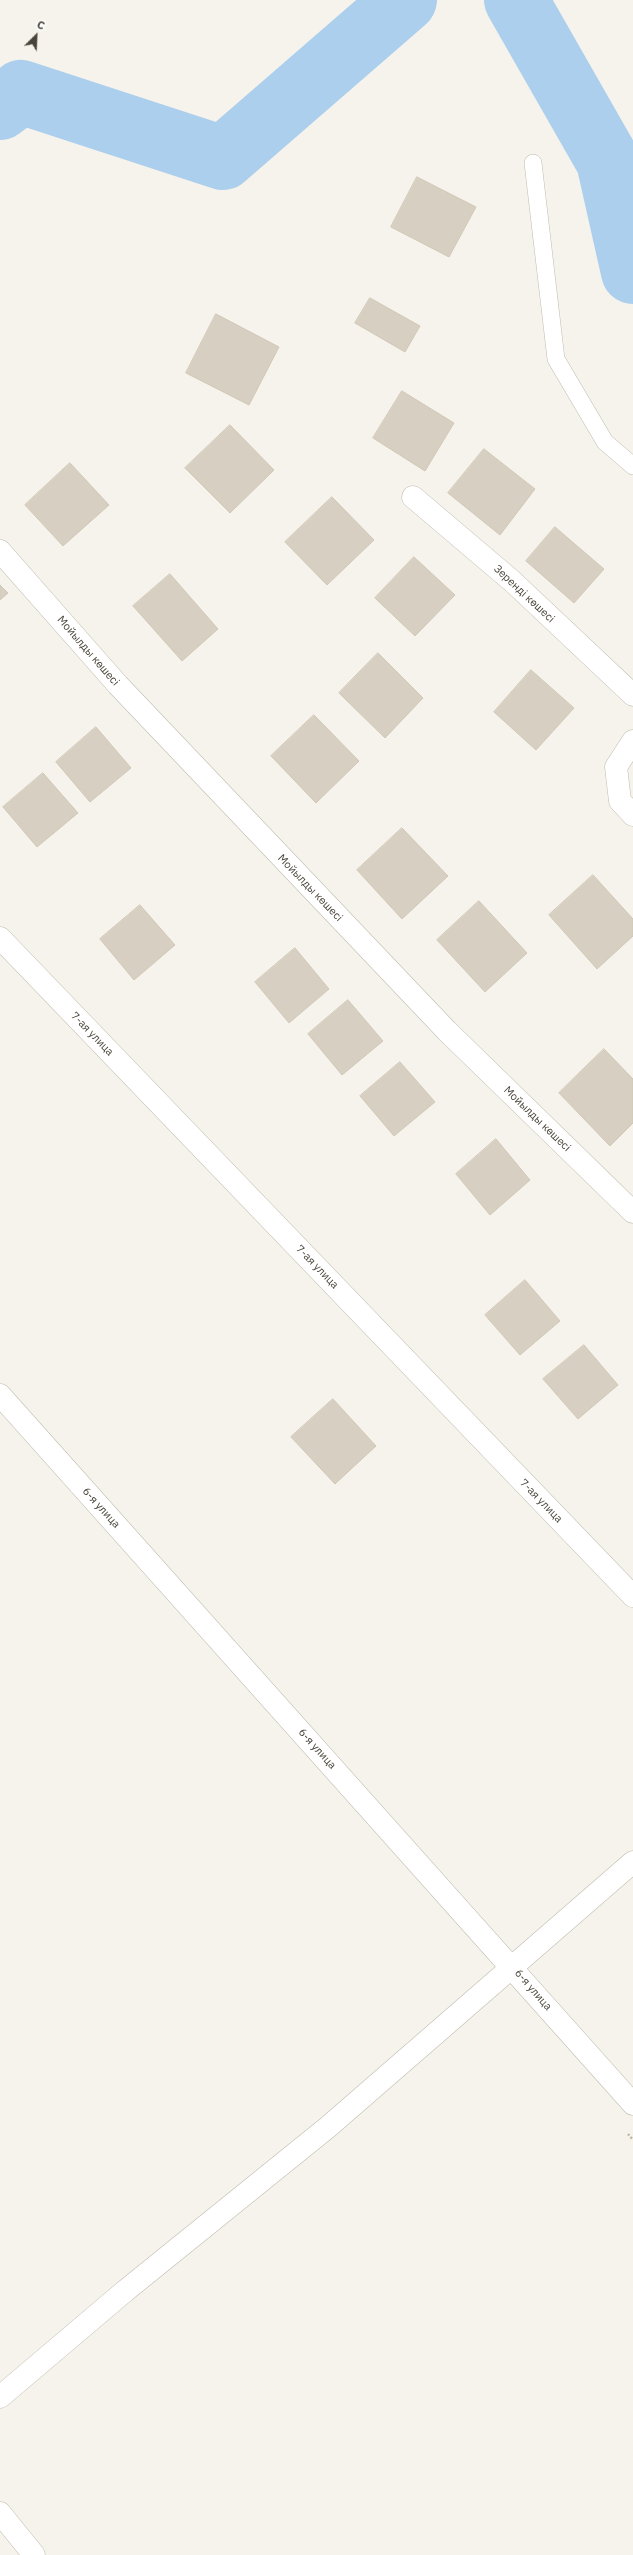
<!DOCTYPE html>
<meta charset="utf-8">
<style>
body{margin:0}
#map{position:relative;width:633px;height:2555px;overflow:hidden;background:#f5f3ec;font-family:"IBM Plex Sans",sans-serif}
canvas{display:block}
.north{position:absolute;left:16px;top:16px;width:40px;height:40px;-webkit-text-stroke:3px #fff;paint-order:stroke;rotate:24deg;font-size:11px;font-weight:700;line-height:16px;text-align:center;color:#49443a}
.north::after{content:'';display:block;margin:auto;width:14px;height:18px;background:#49443a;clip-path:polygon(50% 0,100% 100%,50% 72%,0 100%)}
</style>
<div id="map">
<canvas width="633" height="2555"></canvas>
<div class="north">С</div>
</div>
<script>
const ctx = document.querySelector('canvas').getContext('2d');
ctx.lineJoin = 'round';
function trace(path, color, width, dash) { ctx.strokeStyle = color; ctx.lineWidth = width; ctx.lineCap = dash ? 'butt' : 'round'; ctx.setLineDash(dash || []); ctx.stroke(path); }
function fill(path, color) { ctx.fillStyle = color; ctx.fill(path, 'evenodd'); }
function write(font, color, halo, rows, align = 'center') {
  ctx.font = font + ' "IBM Plex Sans",sans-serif'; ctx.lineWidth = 3; ctx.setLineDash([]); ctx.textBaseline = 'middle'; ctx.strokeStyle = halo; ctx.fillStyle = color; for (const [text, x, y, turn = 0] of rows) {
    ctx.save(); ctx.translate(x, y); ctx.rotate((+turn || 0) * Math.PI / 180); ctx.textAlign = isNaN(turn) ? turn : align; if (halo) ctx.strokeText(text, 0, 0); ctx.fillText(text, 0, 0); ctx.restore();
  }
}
trace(new Path2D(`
 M516 0 608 161 633 272
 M0 108 21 92 223 158 405 0`), '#accfed', 64);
const building = new Path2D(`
 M417 177 476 207 449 257 391 227Z
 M370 298 420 326 405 352 355 323Z
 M216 314 279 347 249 405 186 373Z
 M402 391 454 423 425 471 373 438Z
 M230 425 274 470 230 513 185 468Z
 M484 449 535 489 500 535 448 493Z
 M70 463 109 505 63 546 25 505Z
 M332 497 374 540 327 585 285 542Z
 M555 527 604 569 574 603 526 561Z
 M414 557 455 595 415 636 375 598Z
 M170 574 218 629 182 661 133 606Z
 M0 585 8 593 0 600Z
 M378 653 423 698 385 738 339 693Z
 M531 670 574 708 536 750 494 712Z
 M314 715 359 761 316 803 271 756Z
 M96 727 131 768 90 802 56 762Z
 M43 773 78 813 37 847 3 807Z
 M402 828 448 876 402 919 357 870Z
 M593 875 633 919V936L597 969 549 915Z
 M479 901 527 953 485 992 437 940Z
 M140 905 175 945 134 980 100 939Z
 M295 948 329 989 289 1023 255 982Z
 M348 1000 383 1041 342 1075 308 1034Z
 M604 1049 633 1079V1123L610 1146 559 1093Z
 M400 1062 435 1102 394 1136 360 1096Z
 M496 1139 530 1180 490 1215 456 1174Z
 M525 1280 560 1321 520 1355 485 1315Z
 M584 1345 618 1385 578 1419 543 1379Z
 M333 1399 376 1446 335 1484 291 1437Z`);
fill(building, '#d6cfc2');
trace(building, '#d1c7b5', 1);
const service = new Path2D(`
 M533 163 556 359 605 442 633 466`);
const minor = new Path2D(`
 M413 497 512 581 633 695
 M0 551 118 685 447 1031 633 1212
 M633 741 616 767 620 801 633 815
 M0 938 633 1596
 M0 1395 633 2104
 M0 2397 125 2291 328 2127 633 1862`);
const tertiary = new Path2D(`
 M0 2513 34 2555`);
trace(service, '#c0bbae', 18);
trace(minor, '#c0bbae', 23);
trace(tertiary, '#c0bbae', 23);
trace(new Path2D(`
 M628 2134 633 2140`), '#c1b8a0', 2.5, [2, 2]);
trace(service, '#fff', 17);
trace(minor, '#fff', 22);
trace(tertiary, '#fff', 22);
write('11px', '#49443a', '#fff', [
 ["Зеренді көшесі",524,594,43],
 ["Мойылды көшесі",88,651,49],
 ["Мойылды көшесі",310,888,46],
 ["7-ая улица",92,1034,46],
 ["Мойылды көшесі",537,1119,44],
 ["7-ая улица",317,1267,46],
 ["7-ая улица",541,1501,46],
 ["6-я улица",101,1508,48],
 ["6-я улица",317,1749,48],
 ["6-я улица",533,1990,49]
]);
</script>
